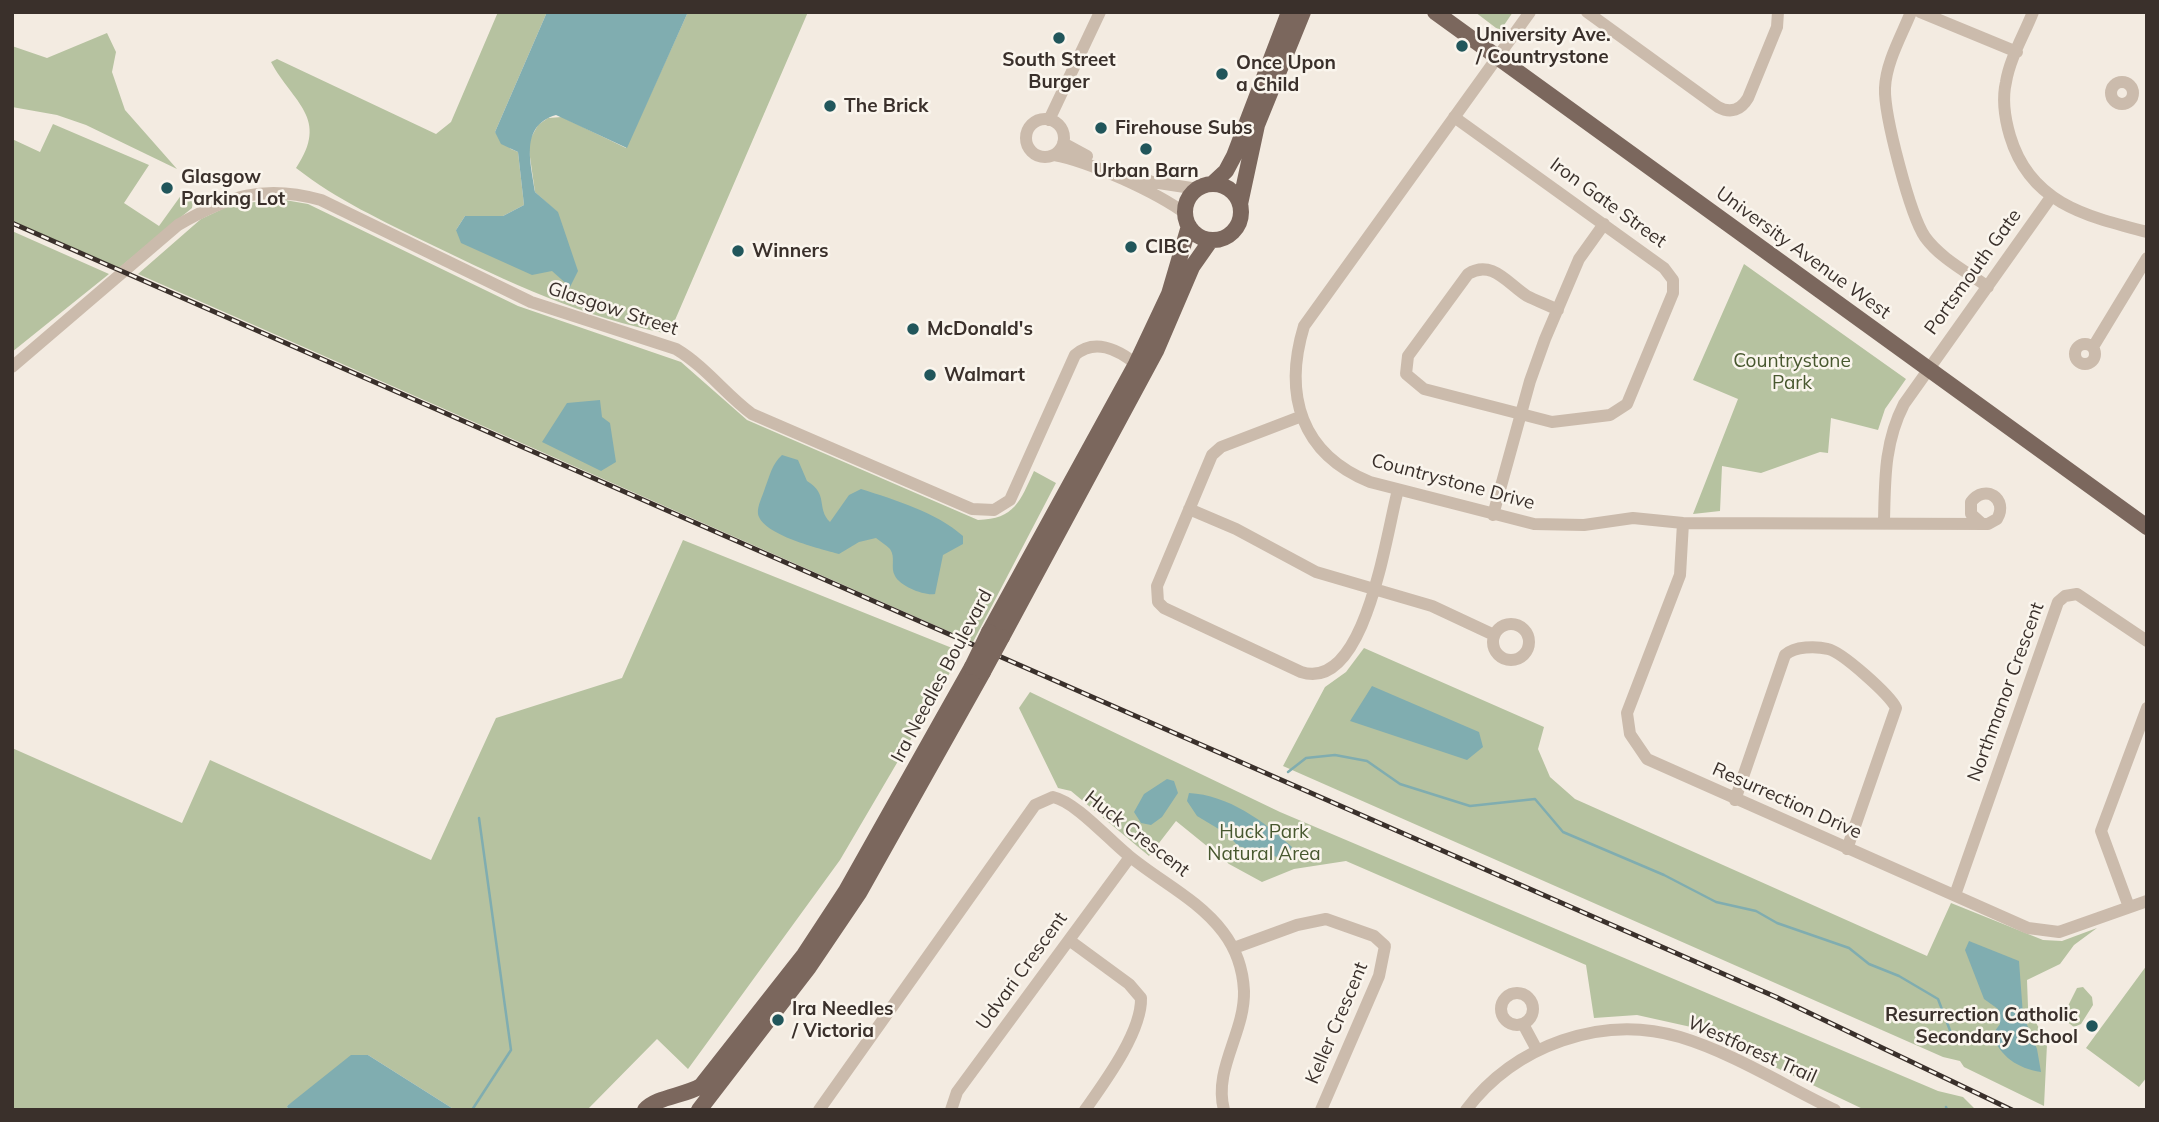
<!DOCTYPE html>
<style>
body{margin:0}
#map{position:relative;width:2159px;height:1122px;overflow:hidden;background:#f3ebe1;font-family:Mulish,sans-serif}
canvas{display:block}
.frame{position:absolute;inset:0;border:14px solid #3a302b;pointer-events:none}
</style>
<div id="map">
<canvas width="2159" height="1122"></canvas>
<div class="frame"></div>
</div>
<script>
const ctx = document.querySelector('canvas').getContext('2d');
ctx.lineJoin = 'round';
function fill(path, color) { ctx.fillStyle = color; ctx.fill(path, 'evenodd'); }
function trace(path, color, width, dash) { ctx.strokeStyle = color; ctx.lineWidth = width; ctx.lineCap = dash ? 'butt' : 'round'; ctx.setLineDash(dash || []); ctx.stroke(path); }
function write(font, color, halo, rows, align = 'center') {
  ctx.font = font + ' Mulish,sans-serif'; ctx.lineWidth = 5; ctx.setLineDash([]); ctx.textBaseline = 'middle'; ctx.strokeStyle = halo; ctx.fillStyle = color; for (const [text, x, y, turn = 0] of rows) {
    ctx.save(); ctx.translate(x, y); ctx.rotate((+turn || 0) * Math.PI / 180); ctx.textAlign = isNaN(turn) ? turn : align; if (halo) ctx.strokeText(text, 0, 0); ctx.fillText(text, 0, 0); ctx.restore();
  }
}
fill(new Path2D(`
 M498 12H547L495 132 511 149 518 152 524 205 503 216H465L456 230 558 213 535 192 528 143 538 125 548 118 562 117 626 148 688 12H808L669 334C584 318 508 282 430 244 383 221 337 200 296 168 330 118 293 103 271 62L277 59 436 134 451 122Z
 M1475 12H1513L1500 31Z
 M107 33 116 52 112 72 125 110 177 169 86 125 57 115 12 107V46L47 58Z
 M53 124 149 165 124 203 159 226 182 194 193 201 192 208 119 268 12 221V139L40 152Z
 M279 199 308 204 518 306 681 362 747 420 978 520C1015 519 1020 501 1034 471L1056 483 973 642 138 274 201 219 231 205Z
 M12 231 109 274 12 352Z
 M1744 264 1906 379 1885 409 1878 430 1831 418 1828 453 1820 452 1761 473 1722 466 1720 511 1693 514 1738 399 1693 380Z
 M683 540 962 652 840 860 688 1069 657 1039 587 1110H455L368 1055 287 1106 288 1110H12V748L182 823 210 760 431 860 496 718 622 678Z
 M1364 648 1544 727 1538 749 1550 777 1575 799 1927 956 1951 903 2043 940 2062 941 2097 928 2074 945 2060 964 2027 980 2028 1007 2047 1044 2044 1106 1964 1067 1960 1061 1943 1057 1283 766 1325 687 1346 672Z
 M1030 692 1280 812 1938 1091 1963 1097 1976 1110H1865L1691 1027 1637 1015 1594 1018 1586 965 1346 861 1294 869 1262 882 1229 864 1176 821 1149 856 1071 791 1058 788 1019 708Z
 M2147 965V1077L2139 1087 2086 1048Z
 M2083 987 2092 997 2093 1005 2081 1024 2074 1027 2062 1018 2077 988Z`), '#b6c2a0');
fill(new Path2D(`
 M547 12H688L627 148 556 115C519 126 531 163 535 192L558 212 578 271 570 287 552 271 532 275 461 243 456 230 465 216H503L524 205 518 152 501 144 495 132Z
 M600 400 602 417 610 423 616 462 601 471 542 442 567 403Z
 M782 455 798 460 807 481C829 494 816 508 830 522L849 495 861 489C895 500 936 512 963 536V544L943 555 935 594C924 596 900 586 895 576 890 568 896 557 890 549 886 545 880 541 876 538L859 542 839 554C821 549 762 535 758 514 757 506 763 495 765 488 770 475 772 464 782 455Z
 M1372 686 1479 732 1483 747 1467 760 1350 721Z
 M1167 779 1174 781 1178 793 1162 817 1151 825 1141 823 1134 812 1144 794Z
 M1189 793C1228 795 1264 821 1292 847L1288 855 1281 858 1238 846 1227 834 1197 816 1187 801Z
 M1969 941 2019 961 2023 1015 2037 1049 2041 1072C2017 1068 2001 1057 1992 1035L2000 1024 1998 1009 1984 999 1965 950Z
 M351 1055H368L455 1110H288L287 1106Z`), '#80adb0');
trace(new Path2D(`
 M1288 772 1306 758 1335 755 1367 761 1400 784 1470 806 1535 799 1563 832 1664 875 1716 902 1756 911 1777 923 1849 948 1869 964 1899 976 1938 999 1951 1033 1946 1042
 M1946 1107 1947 1110
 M472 1110 511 1050 479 818`), '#80adb0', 2.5);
trace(new Path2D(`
 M1530 12 1304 326C1283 395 1301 454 1370 482L1534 524 1584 525 1633 518 1683 523 1988 524 1997 519C2009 499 1985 483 1971 502V514L1981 523
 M1587 12 1718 107C1731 114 1741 110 1748 98L1777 27 1778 12
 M1911 12C1902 35 1886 62 1885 88 1884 115 1910 215 1925 237 1940 258 1967 272 1988 287
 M1920 12 2017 52
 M2033 12C2024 35 2010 58 2006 82 2002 99 2005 119 2010 136 2030 203 2085 216 2147 232
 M2111 93a11 11 0 1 1 22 0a11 11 0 1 1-22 0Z
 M1454 117 1664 268 1673 280V293L1627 404 1610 415 1552 422 1424 389 1406 374 1408 356 1468 274C1492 259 1508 284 1527 296 1537 301 1548 305 1558 310
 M1026 138a19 19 0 1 1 38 0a19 19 0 1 1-38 0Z
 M1049 120 1100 12
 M1063 143 1087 156
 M1054 155C1089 161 1158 193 1186 214
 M1120 171 1152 182 1198 189
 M2075 354a10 10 0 1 1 20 0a10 10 0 1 1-20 0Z
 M2093 347 2147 258
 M12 367 178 225C228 196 264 184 321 200L531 302 676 349C706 367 725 394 752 414L972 509 994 510 1010 500 1075 355C1095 338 1117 349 1136 364
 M1302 416 1221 447 1212 455 1157 586 1158 602 1164 608 1301 672C1366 693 1386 533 1398 490
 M1189 509 1236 529 1316 572 1432 606 1494 635
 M1493 515 1530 381 1545 339 1579 259 1604 224
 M1884 522C1885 480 1884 443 1904 404L2051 197
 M1683 523 1680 575 1627 713 1630 734 1647 759 2028 928 2059 932 2147 901
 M1493 642a18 18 0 1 1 36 0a18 18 0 1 1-36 0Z
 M1735 800 1785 655C1795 646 1816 646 1828 649 1842 652 1890 695 1896 708L1847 849
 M1955 895 2058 602 2065 596 2077 594 2147 641
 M2129 907 2101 831 2147 708
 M1069 940 1129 984 1141 998C1142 1032 1104 1083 1085 1110
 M1234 948 1297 925 1326 919 1374 936 1385 946 1379 976 1321 1110
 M1501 1009a16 16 0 1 1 32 0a16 16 0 1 1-32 0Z
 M1523 1024 1537 1050
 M819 1110 1035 805 1053 797C1076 802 1109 840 1128 855 1159 881 1198 899 1223 932 1236 949 1243 970 1244 991 1245 1033 1213 1069 1224 1110
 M951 1110 957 1092 1130 857
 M1466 1110C1515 1045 1602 1014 1680 1037 1733 1053 1785 1086 1835 1110`), '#cbbbac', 12);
trace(new Path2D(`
 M1435 12 2147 527
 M1212 184 1226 171 1234 156 1289 12
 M1185 212a28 28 0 1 1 56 0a28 28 0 1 1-56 0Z
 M1240 204 1257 125 1303 12
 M989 632 1136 364 1169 294 1189 226
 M1002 637 1156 351 1192 267 1211 240
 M645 1110C656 1097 684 1096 701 1086L804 955 846 891 972 667
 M699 1110 809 967 859 893 983 672`), '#7b675d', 16);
const rail = new Path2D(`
 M12 223 1776 997 2012 1110`);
trace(rail, '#3a302b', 5);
trace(rail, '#faf5ed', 2.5, [8]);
trace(new Path2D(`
 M972 667 989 632
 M983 672 1002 637`), '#7b675d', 16);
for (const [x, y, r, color] of [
 [1059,38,7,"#21565b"],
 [1462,46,7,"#21565b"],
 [1222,74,7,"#21565b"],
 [830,106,7,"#21565b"],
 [1101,128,7,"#21565b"],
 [1146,149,7,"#21565b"],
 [167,188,7,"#21565b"],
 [1131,247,7,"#21565b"],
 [738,251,7,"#21565b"],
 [913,329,7,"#21565b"],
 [930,375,7,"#21565b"],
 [778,1020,7,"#21565b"],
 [2092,1026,7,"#21565b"]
]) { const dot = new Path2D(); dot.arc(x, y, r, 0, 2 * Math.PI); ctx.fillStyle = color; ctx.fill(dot); trace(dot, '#faf5ed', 2.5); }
write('bold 19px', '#3a302b', '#faf5ed', [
 ["University Ave.",1476,35],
 ["/ Countrystone",1476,57],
 ["South Street",1059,60,"center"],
 ["Burger",1059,82,"center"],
 ["Once Upon",1236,63],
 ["a Child",1236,85],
 ["The Brick",844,106],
 ["Firehouse Subs",1115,128],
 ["Urban Barn",1146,171,"center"],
 ["Glasgow",181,177],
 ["Parking Lot",181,199],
 ["CIBC",1145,247],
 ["Winners",752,251],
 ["McDonald's",927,329],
 ["Walmart",944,375],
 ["Ira Needles",792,1009],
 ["/ Victoria",792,1031],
 ["Resurrection Catholic",2078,1015,"right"],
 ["Secondary School",2078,1037,"right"]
], 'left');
write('19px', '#3a302b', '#faf5ed', [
 ["Iron Gate Street",1608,203,36],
 ["University Avenue West",1803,253,36],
 ["Portsmouth Gate",1973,272,-54],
 ["Glasgow Street",613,309,18],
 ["Countrystone Drive",1453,482,15],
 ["Ira Needles Boulevard",942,676,-62],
 ["Northmanor Crescent",2006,692,-70],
 ["Resurrection Drive",1787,801,24],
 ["Huck Crescent",1137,834,38],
 ["Udvari Crescent",1022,971,-54],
 ["Keller Crescent",1337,1023,-67],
 ["Westforest Trail",1752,1050,24]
]);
write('19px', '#48582f', '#faf5ed', [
 ["Countrystone",1792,361],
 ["Park",1792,383],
 ["Huck Park",1264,832],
 ["Natural Area",1264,854]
]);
</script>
